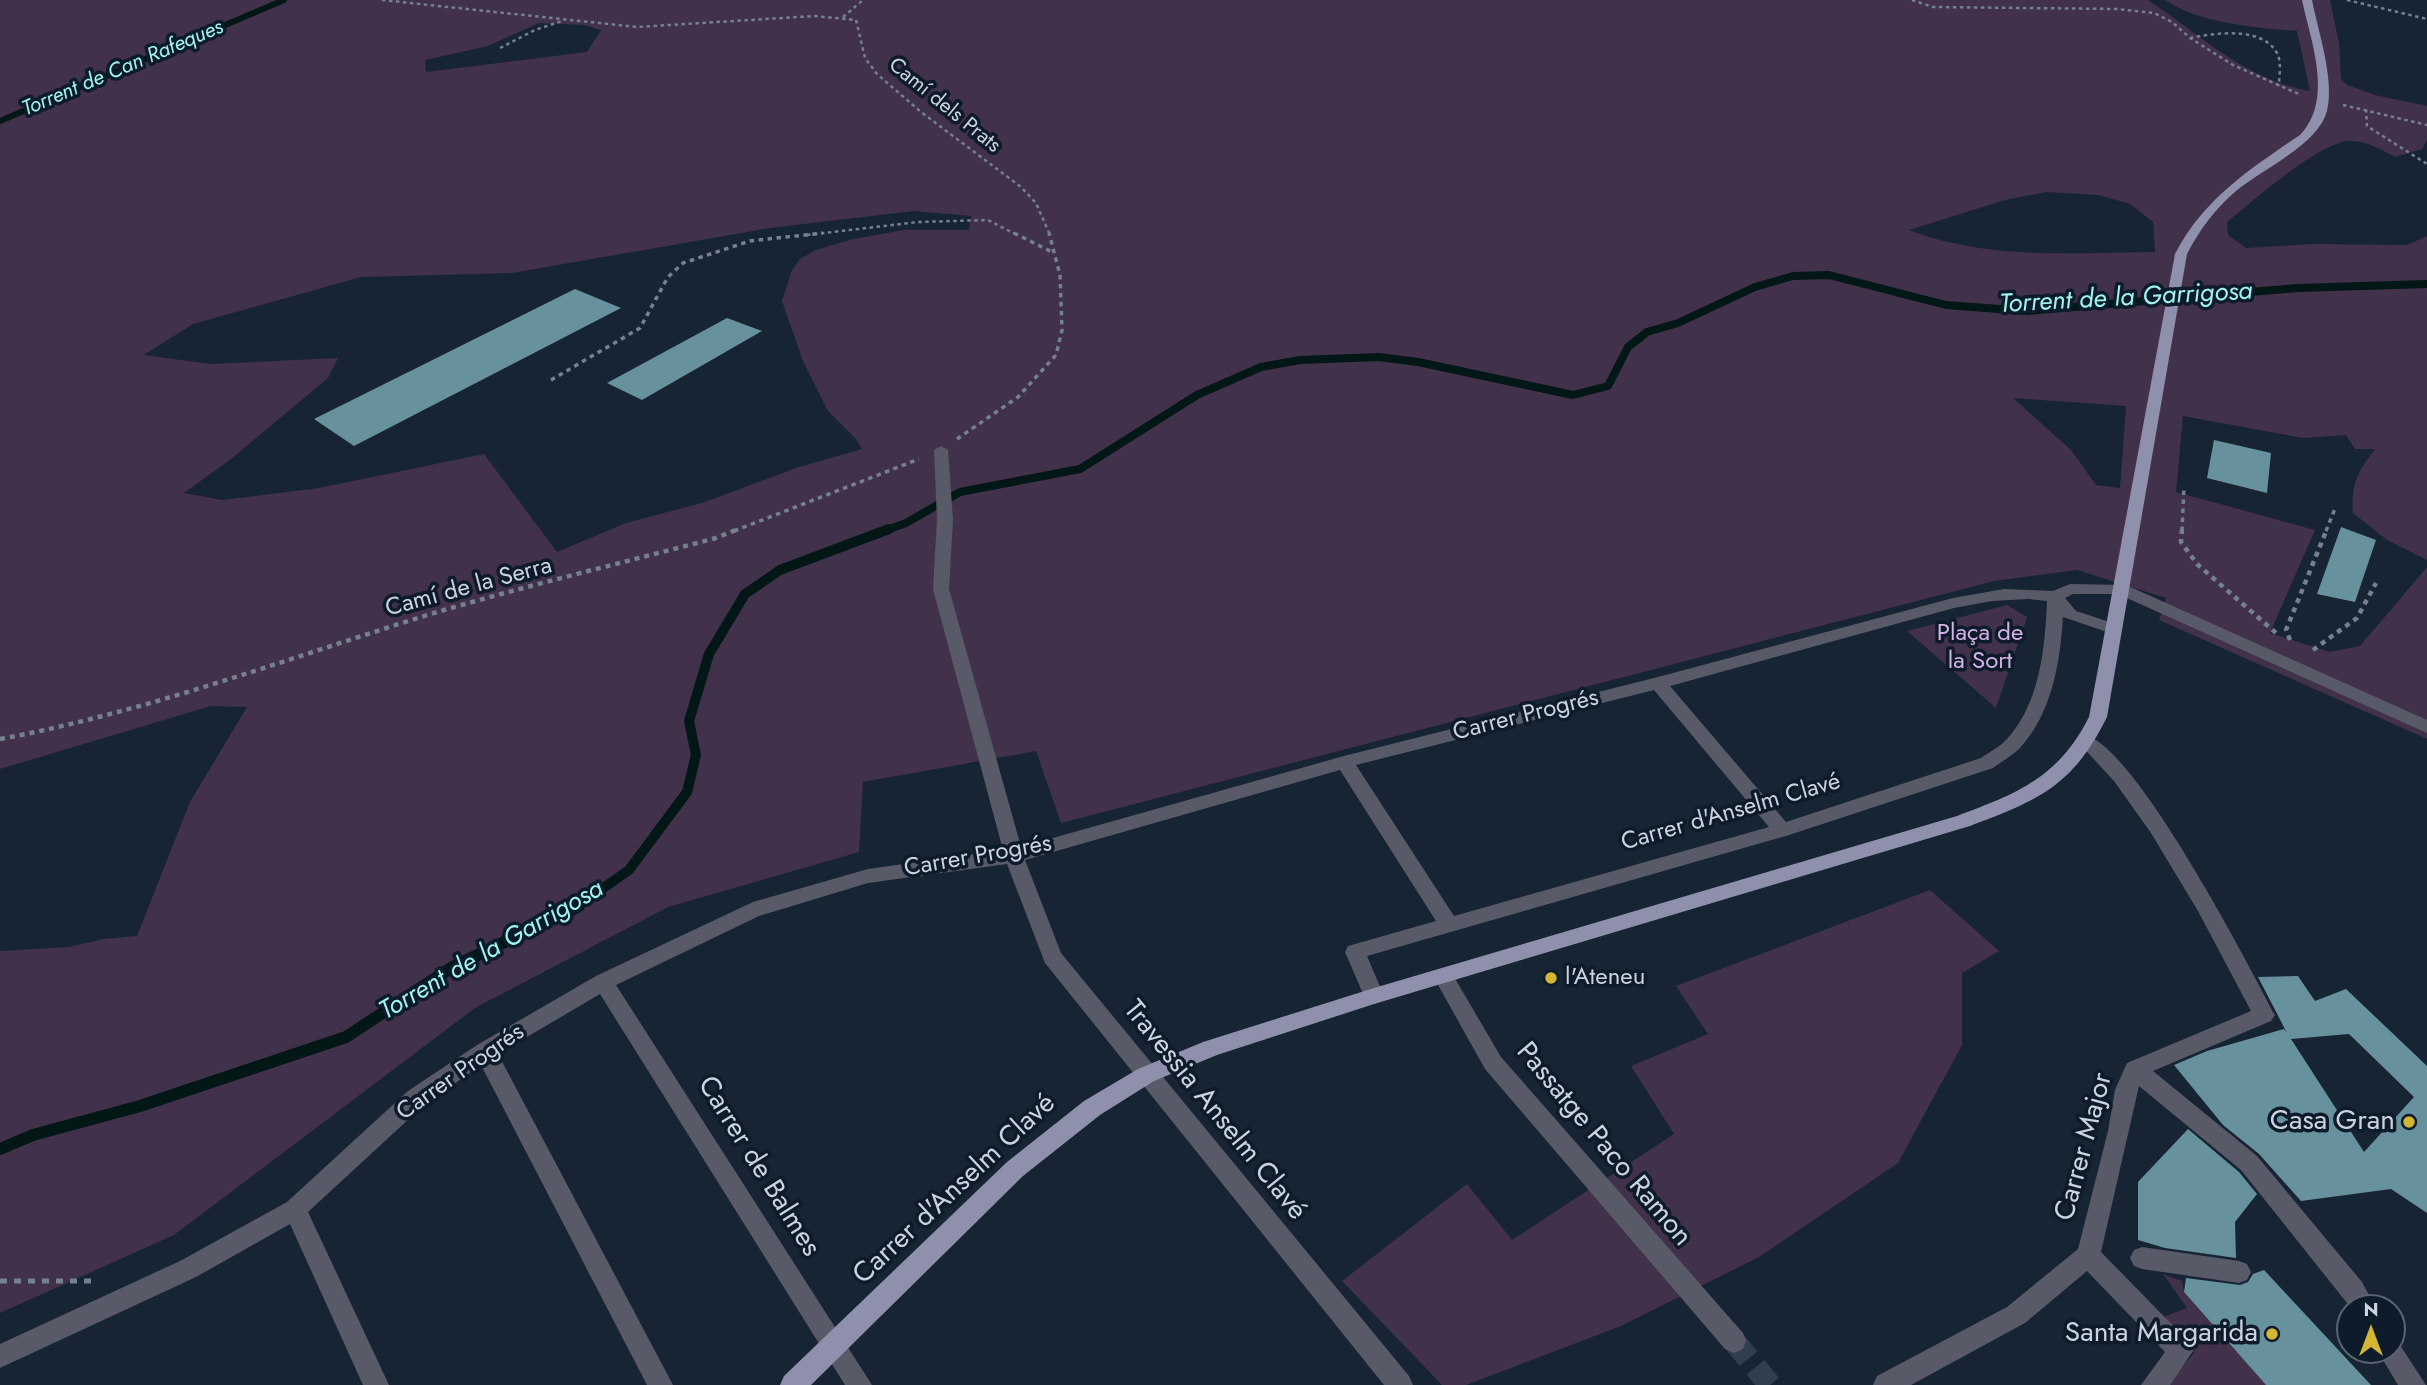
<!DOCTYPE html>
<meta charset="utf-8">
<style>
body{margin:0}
#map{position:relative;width:2427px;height:1385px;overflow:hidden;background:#162434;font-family:Jost,sans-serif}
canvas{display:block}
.north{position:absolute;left:2336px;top:1294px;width:70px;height:70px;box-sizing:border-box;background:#0d1b2a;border:2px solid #596572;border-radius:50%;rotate:0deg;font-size:19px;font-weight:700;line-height:28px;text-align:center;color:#cad3de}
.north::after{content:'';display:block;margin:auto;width:24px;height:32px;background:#d4b635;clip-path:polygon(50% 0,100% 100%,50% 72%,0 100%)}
</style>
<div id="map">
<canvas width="2427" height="1385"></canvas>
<div class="north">N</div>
</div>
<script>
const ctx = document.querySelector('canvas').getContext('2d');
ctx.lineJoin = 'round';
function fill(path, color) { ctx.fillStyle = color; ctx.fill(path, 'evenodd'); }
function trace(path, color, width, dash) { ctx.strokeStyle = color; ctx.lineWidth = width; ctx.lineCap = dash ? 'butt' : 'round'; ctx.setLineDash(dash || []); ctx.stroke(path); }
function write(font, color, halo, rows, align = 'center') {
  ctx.font = font + ' Jost,sans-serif'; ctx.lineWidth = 7; ctx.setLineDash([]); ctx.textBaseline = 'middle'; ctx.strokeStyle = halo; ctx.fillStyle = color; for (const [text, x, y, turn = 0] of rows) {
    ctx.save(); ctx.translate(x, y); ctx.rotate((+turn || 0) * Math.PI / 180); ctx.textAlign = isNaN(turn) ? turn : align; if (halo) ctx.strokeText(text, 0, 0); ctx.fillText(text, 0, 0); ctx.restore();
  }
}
fill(new Path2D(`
 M0 0H2148C2201 35 2245 80 2310 91L2297 31C2257 28 2198 23 2165 0H2330L2339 43 2341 79 2347 85 2375 95 2427 106V140L2422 149 2395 157C2382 150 2365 140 2349 141 2319 142 2252 202 2227 222L2228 235 2246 248 2312 244 2407 245 2427 236V560L2387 540 2353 513C2351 484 2357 472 2375 449H2355L2346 435 2303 438 2183 416 2176 492 2315 530 2270 633 2330 652 2360 646 2427 567V739L2159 620 2166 598 2077 570 1994 581 1061 823 1036 751 863 782 859 852 668 907 475 1008 174 1235 0 1313V951L69 947 103 939 137 936 190 802 247 707 211 706 0 769ZM539 23 584 25 601 30 587 52 426 72 425 60 488 46ZM2046 192 2099 195 2130 204 2153 222 2155 252C2072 253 1988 260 1909 230L2005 200ZM914 211 971 216 969 230H904L853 239 816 250 800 259 792 270 782 301 803 361 828 411 856 439 862 449 796 468 705 502 626 523 557 552 484 454 319 488 222 500 184 493 231 459 328 378 338 358 211 364 144 355 193 324 361 277 512 273 770 228ZM2013 398 2126 406 2120 488 2096 485 2071 450Z
 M2007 605 2027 617 1996 708 1907 631Z
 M1930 890 1999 951 1962 973V1045L1898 1163 1759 1257 1621 1326 1466 1385H1442L1342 1281 1467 1184 1512 1240 1674 1134 1631 1066 1708 1034 1676 986Z
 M2163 1274 2182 1281 2184 1292 2266 1385H2166L2194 1353 2158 1319 2187 1308Z`), '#42314a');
trace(new Path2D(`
 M0 121 284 0`), '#021716', 6);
trace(new Path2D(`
 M884 531 906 523 960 492 1080 469 1197 395 1261 367 1300 360 1379 357 1418 362 1573 395 1608 386 1628 347 1647 332 1678 323 1755 287 1793 276 1829 275 1946 305 2026 311 2298 288 2427 284`), '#021716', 8);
trace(new Path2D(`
 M575 908 629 870 687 792 696 755 689 721 709 654 745 594 780 570 889 529`), '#021716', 10);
trace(new Path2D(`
 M0 1149 33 1135 140 1106 346 1037 451 968 579 906`), '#021716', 12);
fill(new Path2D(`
 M575 289 621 308 354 446 314 419Z
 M727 318 762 331 642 400 607 383Z
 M2214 440 2271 453 2267 493 2207 478Z
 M2341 527 2376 540 2355 602 2317 594Z
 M2298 976 2315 1001 2346 989 2427 1066V1213L2391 1189 2301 1201 2259 1154 2223 1125 2174 1065 2207 1051 2284 1029 2287 1033 2258 977ZM2349 1034 2414 1097 2364 1152 2291 1039Z
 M2188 1129 2239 1172 2257 1194 2235 1222 2236 1258 2165 1248 2138 1240V1182Z
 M2264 1270 2371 1385H2266L2184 1292 2186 1278 2240 1285 2248 1282 2253 1274Z`), '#68919e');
trace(new Path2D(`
 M1734 1341 1770 1385`), '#313e4e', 23, [23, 11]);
trace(new Path2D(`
 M382 0 637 27 814 16 856 20 865 58 877 74 921 112 1021 187 1036 203 1050 235
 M1912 0 1933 7 2117 9 2154 13 2172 22 2190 38 2233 65 2301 95
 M2347 0 2427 19
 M843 17 863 0
 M2190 38C2215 33 2262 26 2277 53 2282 63 2279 76 2279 86
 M500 48 535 30 562 21
 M2343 105 2427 125
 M2366 109 2367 126 2427 164
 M807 235 918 222 988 220 1017 235`), '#75818e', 2.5, [3.5, 3.5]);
trace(new Path2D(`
 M1014 233 1054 253
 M551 380 640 328 668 277 683 263 750 241 823 233
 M957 439 1018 397 1056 355 1062 330 1060 275 1049 233
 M734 531 919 459
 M2182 531 2184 486
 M2326 531 2336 506`), '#75818e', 3.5, [4.5, 4.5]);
trace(new Path2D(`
 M2182 529 2181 542 2197 564 2276 633
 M2290 640 2286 630 2327 529
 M2313 650 2357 618 2376 583
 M0 739C152 711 296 655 444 610 534 584 625 562 716 538L738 529`), '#75818e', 4.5, [5, 5]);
trace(new Path2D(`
 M0 1281H94`), '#75818e', 5, [7, 7]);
fill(new Path2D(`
 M941 446 948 450 953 520 949 589 1021 847 1344 756 1658 677 1953 598 2004 589 2053 591 2070 584 2126 585 2427 720V733L2118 594H2073L2065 598 2076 611 2119 625 2121 629 2113 634 2063 617C2060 663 2052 713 2020 748 2012 756 2002 761 1993 768L1789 835 1367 956 1384 996 1381 1002 1374 1004 1367 1002 1364 996 1345 952 1348 946 1436 921 1340 770 1025 860 1061 953 1409 1376 1413 1385H1384L1045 963 1007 864 868 883 759 916 616 985 872 1385H845L600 994 498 1054 673 1385H647L481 1065 424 1105 308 1212 389 1385H363L290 1224 196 1277 0 1368V1344L180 1261 287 1202 408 1091 477 1045 596 976 753 902 868 869 1003 850 933 589 937 520 934 450ZM2028 599 2047 601C2045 648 2040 703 2007 739 2000 747 1989 752 1981 758L1786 822 1670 686 1954 608 1992 601ZM1654 690 1769 827 1454 916 1356 765Z
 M2087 736C2137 750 2248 963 2275 1015L2271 1021 2153 1071 2257 1156 2362 1282 2376 1308H2351L2241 1170 2139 1086 2101 1252 2190 1343 2193 1351 2170 1385H2141L2165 1352 2087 1271 2025 1323 1911 1385H1873L1877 1376 2007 1307 2078 1249 2108 1131 2115 1090 2127 1063 2251 1011 2198 911 2151 833 2114 781 2078 742 2081 738Z
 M1443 968 1450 970 1501 1057 1743 1333 1746 1341 1743 1349 1734 1353 1725 1349 1485 1069 1433 976 1436 970Z
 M2142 1247 2239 1261 2247 1264 2251 1272 2247 1280 2239 1283 2142 1269 2134 1266 2130 1258 2134 1250Z
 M2392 1339 2398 1342 2426 1385H2398L2377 1350H2392Z`), '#595a68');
fill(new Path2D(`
 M2302 0H2312C2318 31 2335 80 2327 111 2319 144 2261 170 2236 191 2215 209 2200 229 2187 254L2107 717C2073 786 2039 800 1970 826L1374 1004 1217 1055 1154 1081 1100 1115 1023 1176 811 1385H780L784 1376 1007 1162 1084 1101 1138 1069 1203 1042 1374 988 1957 816C2018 793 2058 778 2089 717L2175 254C2203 199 2250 169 2300 135 2334 100 2311 42 2302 0Z`), '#8f90ac');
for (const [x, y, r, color] of [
 [1551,978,7,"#d4b635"],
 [2409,1122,7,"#d4b635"],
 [2272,1334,7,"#d4b635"]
]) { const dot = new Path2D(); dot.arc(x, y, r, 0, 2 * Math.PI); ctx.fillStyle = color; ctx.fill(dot); trace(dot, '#0d1b2a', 2.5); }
write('italic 21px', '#a2f3ec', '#0d1b2a', [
 ["Torrent de Can Rafeques",123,69,-23]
]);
write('21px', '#cad3de', '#0d1b2a', [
 ["Camí dels Prats",944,106,39]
]);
write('24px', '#cad3de', '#0d1b2a', [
 ["Camí de la Serra",469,588,-15],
 ["Carrer Progrés",1526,716,-14],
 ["Carrer d'Anselm Clavé",1731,813,-16],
 ["Carrer Progrés",978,857,-10],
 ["Carrer Progrés",461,1073,-35]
]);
write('24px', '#d4b2e5', '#0d1b2a', [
 ["Plaça de",1980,634],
 ["la Sort",1980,662]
]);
write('24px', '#cad3de', '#0d1b2a', [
 ["l'Ateneu",1565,978]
], 'left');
write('italic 26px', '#a2f3ec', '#0d1b2a', [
 ["Torrent de la Garrigosa",2126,299,-3],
 ["Torrent de la Garrigosa",492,951,-30]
]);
write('28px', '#cad3de', '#0d1b2a', [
 ["Travessia Anselm Clavé",1214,1111,51],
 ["Passatge Paco Ramon",1603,1145,50],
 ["Carrer Major",2085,1147,-75],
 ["Carrer de Balmes",758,1167,58],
 ["Carrer d'Anselm Clavé",955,1190,-43]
]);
write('28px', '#cad3de', '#0d1b2a', [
 ["Casa Gran",2395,1122],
 ["Santa Margarida",2258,1334]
], 'right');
</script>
